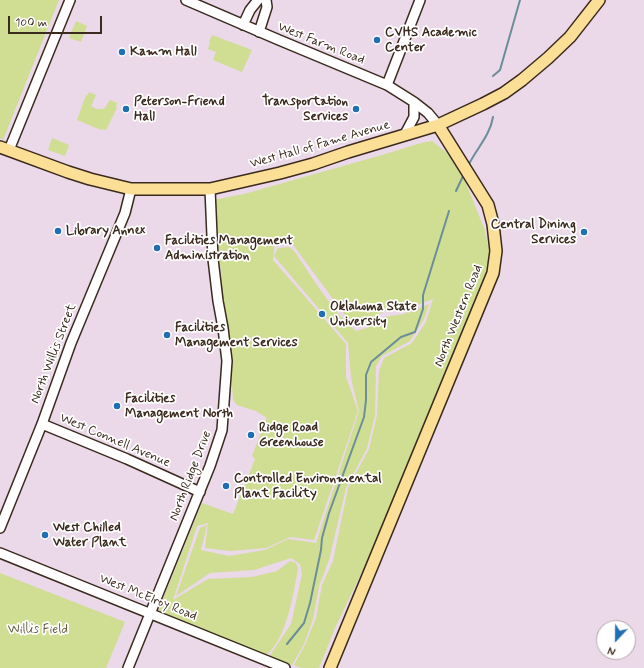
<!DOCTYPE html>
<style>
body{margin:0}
#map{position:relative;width:644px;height:668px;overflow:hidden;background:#f6edf5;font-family:Mynerve,sans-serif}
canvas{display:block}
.north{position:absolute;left:596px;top:620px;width:40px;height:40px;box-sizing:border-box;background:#fff;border:1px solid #b1aaa5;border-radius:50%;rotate:202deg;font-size:11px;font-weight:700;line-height:16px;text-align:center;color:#3b2a1e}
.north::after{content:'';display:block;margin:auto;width:14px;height:18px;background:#1f6fb2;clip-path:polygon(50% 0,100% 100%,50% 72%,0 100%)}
.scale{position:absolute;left:8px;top:16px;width:94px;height:18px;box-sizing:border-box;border:2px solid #3b2a1e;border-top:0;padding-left:5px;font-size:12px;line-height:14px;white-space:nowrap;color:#3b2a1e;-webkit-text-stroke:3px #fff;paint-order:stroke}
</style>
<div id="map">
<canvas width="644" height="668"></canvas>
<div class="north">N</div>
<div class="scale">100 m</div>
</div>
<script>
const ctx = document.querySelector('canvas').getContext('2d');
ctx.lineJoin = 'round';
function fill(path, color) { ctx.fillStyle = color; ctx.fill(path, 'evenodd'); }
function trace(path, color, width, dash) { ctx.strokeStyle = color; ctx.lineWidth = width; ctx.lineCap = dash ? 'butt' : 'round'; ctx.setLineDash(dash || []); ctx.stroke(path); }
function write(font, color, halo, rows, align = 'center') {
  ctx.font = font + ' Mynerve,sans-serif'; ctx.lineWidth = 3.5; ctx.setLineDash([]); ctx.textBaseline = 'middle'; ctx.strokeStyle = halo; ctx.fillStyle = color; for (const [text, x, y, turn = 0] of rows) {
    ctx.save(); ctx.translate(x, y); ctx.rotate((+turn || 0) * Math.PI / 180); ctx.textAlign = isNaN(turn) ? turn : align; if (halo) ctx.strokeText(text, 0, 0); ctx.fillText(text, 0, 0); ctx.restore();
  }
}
fill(new Path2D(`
 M0 0H644V668H0ZM604 628H628V652H604Z`), '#ebd8e9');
fill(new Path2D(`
 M0 0H59L3 140 0 138Z
 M76 21 87 26 81 42 69 38Z
 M212 35 252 50 242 72 213 60 216 52 208 49 210 43 209 42Z
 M89 92 96 95 91 106 96 109H104L110 100 117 103 116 107 117 108 106 130 101 129V130L77 120 86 95 87 96Z
 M52 138 69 145 65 156 48 150Z
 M432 141 447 153 465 181 484 228 490 253 487 272 368 559 335 628 319 668H301L294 665 305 645 316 618 322 585 333 561 348 488 369 449 377 415 379 371 384 358 412 343 426 322 433 299 407 309 384 311 369 322 357 327 350 322 294 246 284 240 275 242 273 260 346 344V377L358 411 314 540 290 537 266 548 230 551 205 548 208 523 197 526 173 600 208 579 252 577 277 571 290 561 296 563 298 569C293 594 287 639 266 655L158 611 202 503 233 514 255 459 252 456 267 418 256 411 237 405 233 400 229 335 222 305 221 273 213 200 244 194 382 155 421 143Z
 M289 247 294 251C313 278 331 310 356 331L367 328 384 317 404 314 429 304 424 319 410 341 382 356 376 366 375 416 367 448 346 488 329 560 319 586 313 619 304 644 292 665 269 657 291 624 302 574 300 564 291 558 254 570 210 573 176 596 200 528 207 525 201 550 229 556 265 550 288 539 316 543 359 411 351 378 348 343 274 256 278 248Z
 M0 573 125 622 106 668H0Z`), '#cfde92');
trace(new Path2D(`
 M493 76 500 70 520 0
 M468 166C476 149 490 136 493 117
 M456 191 464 174
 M287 644 304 623 310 603 321 550 322 538 329 513 364 417 366 400V375L371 362 401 337 415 332 423 309V295L449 211`), '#6b8e9a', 2);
const minor = new Path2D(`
 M186 0 279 40 387 85 414 102 428 113 438 125
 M243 25 250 10 258 0
 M259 32 267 7 266 0
 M387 85 420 0
 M405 134 414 117V102
 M9 150 70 0
 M42 424 127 459 200 492
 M0 528 42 424 71 343 125 213 131 189
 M0 553 285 668
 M128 668 210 466 222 430 227 361 223 328 218 301 213 259 210 189`);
const major = new Path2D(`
 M0 147 68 172 90 179 131 189H210L280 173 313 164 348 152 438 125 483 104 504 93 522 80 548 58 570 37 599 0
 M330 668 493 273 496 251 493 224 488 205 438 125`);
trace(minor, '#3b2a1e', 12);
trace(major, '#3b2a1e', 14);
trace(minor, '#fff', 9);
trace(major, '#fbdf96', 11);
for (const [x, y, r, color] of [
 [377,40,4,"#1f6fb2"],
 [122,52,4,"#1f6fb2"],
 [126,109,4,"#1f6fb2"],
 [356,109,4,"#1f6fb2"],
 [58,231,4,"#1f6fb2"],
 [584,232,4,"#1f6fb2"],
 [157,248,4,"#1f6fb2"],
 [322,314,4,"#1f6fb2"],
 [167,335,4,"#1f6fb2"],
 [117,406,4,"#1f6fb2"],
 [251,435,4,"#1f6fb2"],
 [226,486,4,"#1f6fb2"],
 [45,535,4,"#1f6fb2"]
]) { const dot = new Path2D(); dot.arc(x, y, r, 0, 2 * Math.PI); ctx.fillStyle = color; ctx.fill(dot); trace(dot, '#fff', 1.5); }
write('bold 13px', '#3b2a1e', '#fff', [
 ["CVHS Academic",385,33],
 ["Center",385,48],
 ["Kamm Hall",130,52],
 ["Peterson-Friend",134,102],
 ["Hall",134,117],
 ["Transportation",348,102,"right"],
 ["Services",348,117,"right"],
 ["Central Dining",576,225,"right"],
 ["Services",576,240,"right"],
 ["Library Annex",66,231],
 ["Facilities Management",165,241],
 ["Administration",165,256],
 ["Oklahoma State",330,307],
 ["University",330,322],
 ["Facilities",175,328],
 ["Management Services",175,343],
 ["Facilities",125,399],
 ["Management North",125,414],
 ["Ridge Road",259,428],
 ["Greenhouse",259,443],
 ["Controlled Environmental",234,479],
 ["Plant Facility",234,494],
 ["West Chilled",53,528],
 ["Water Plant",53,543]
], 'left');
write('13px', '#3b2a1e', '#fff', [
 ["West Farm Road",321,44,22],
 ["West Hall of Fame Avenue",320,145,-16],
 ["North Western Road",459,316,-68],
 ["North Willis Street",54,354,-69],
 ["West Connell Avenue",115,441,23],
 ["North Ridge Drive",191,476,-69],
 ["West McElroy Road",148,598,22]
]);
write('13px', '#60573b', '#fff', [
 ["Willis Field",38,630]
]);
</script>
